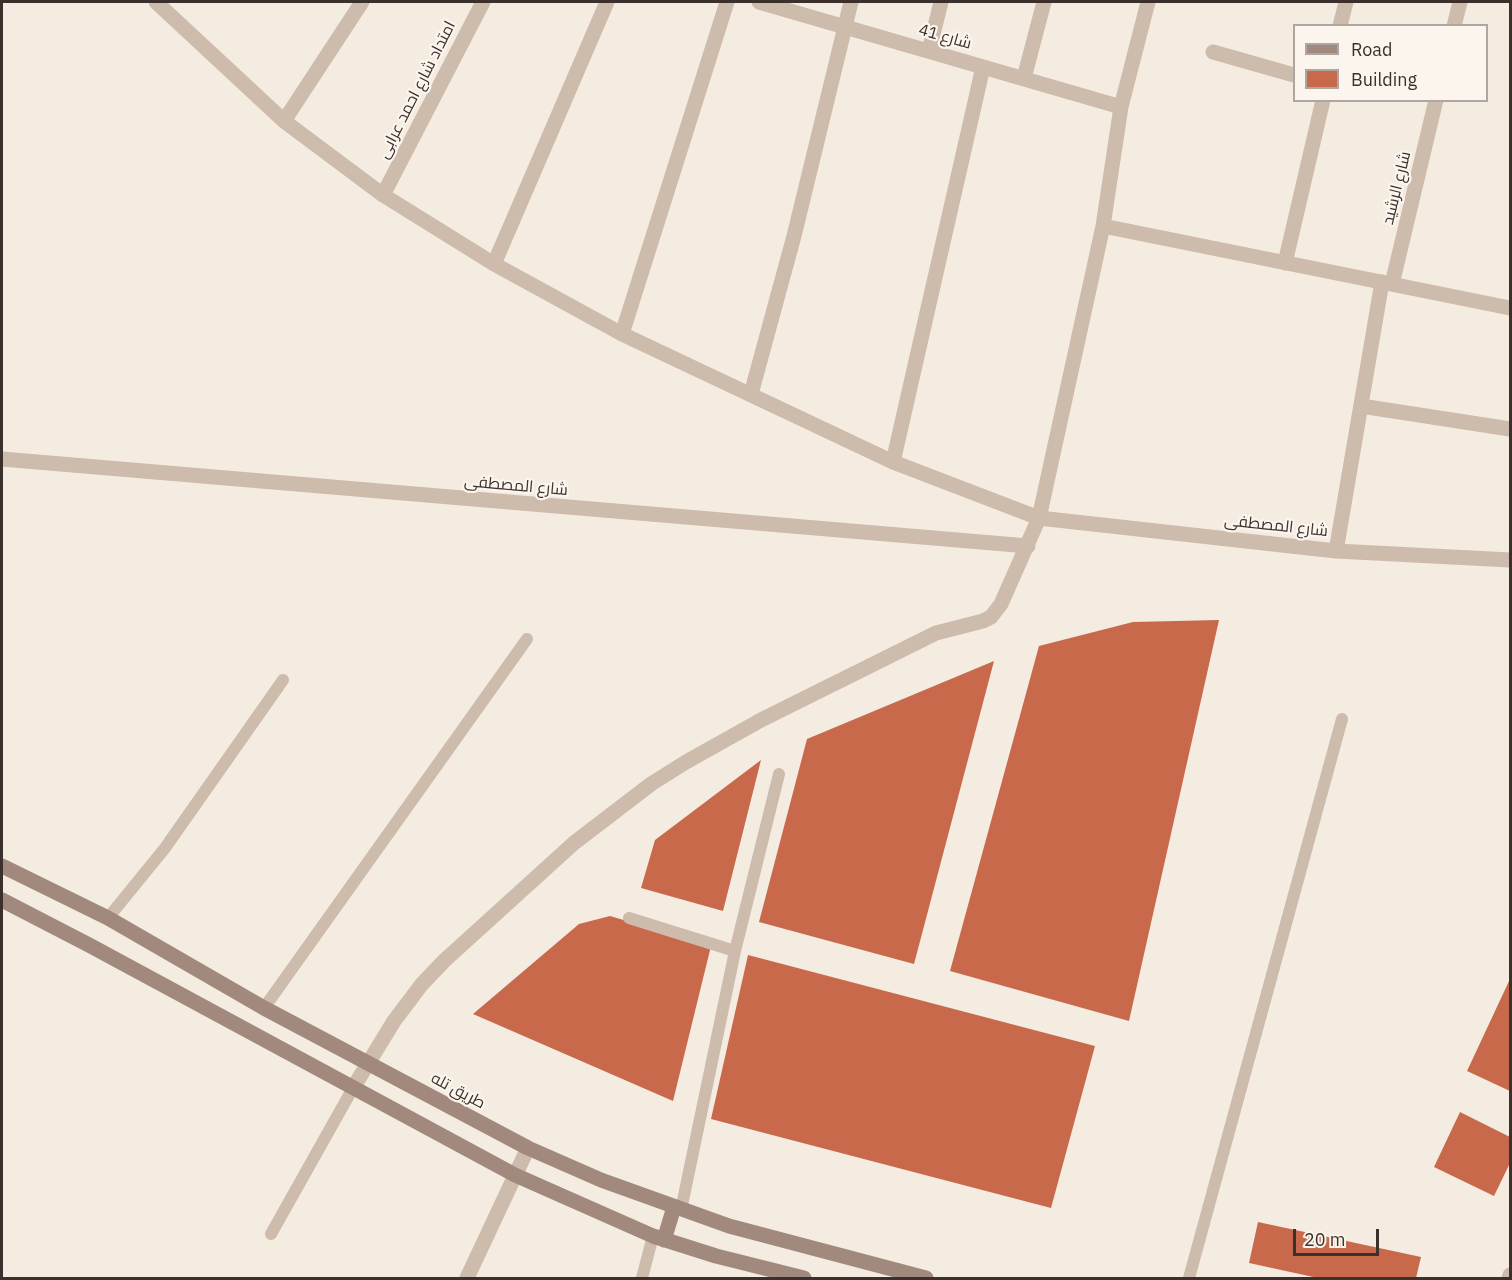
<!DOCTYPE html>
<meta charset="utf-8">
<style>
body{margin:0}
#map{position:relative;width:1512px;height:1280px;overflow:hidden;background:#f4ebe1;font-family:"IBM Plex Sans",sans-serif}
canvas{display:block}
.frame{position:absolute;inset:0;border:3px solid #3b302b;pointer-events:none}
.legend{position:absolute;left:1293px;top:24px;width:195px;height:78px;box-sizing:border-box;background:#fbf5ee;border:2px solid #aea6a0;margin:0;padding:8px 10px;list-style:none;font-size:18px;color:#3b302b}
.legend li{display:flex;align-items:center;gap:12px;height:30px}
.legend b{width:30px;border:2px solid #aea6a0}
.scale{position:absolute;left:1293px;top:1229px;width:86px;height:27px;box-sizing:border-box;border:3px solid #3b302b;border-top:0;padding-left:8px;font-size:18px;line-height:21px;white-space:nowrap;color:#3b302b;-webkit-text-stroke:4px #fbf5ee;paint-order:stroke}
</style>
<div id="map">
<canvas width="1512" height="1280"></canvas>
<div class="frame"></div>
<ul class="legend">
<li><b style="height:8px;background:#a18a7d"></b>Road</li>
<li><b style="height:16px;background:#c8694b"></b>Building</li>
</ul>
<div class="scale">20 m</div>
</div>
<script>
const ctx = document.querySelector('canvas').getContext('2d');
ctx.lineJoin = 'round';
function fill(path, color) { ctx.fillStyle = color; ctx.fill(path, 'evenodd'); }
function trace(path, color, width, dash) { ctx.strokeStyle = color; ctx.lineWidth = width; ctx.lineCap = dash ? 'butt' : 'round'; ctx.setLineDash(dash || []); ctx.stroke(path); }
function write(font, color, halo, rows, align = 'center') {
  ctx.font = font + ' "IBM Plex Sans",Cairo,sans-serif'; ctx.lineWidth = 4.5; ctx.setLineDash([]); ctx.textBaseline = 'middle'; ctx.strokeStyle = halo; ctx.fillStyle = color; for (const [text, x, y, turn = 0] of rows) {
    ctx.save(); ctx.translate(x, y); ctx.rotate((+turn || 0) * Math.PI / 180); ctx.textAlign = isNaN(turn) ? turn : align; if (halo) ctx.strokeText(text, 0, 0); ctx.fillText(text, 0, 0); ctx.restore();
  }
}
fill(new Path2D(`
 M1219 620 1129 1021 950 971 1039 646 1133 622Z
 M994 661 914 964 759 922 807 739Z
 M761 760 723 911 641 888 655 840Z
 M610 916 711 946 673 1101 473 1014 579 924Z
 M748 955 1095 1046 1051 1208 711 1119Z
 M1510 979V1091L1467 1071Z
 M1460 1112 1510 1137V1163L1494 1196 1434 1167Z
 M1258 1222 1421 1257 1416 1278H1318L1249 1263Z`), '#c8694b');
trace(new Path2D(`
 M108 918 165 848 283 680
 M629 918 735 951
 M264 1008 527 639
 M681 1210 735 951 779 774
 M271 1234 353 1088
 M642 1278 653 1236
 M1189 1278 1342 719`), '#cdbbac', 12);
trace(new Path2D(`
 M156 2 284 121 383 195 494 264 622 334 893 462 1039 518 1336 551 1510 560
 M759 2 1121 107
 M1340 26 1346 2
 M1454 26 1460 2
 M929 51 941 2
 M1213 52 1294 75
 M1024 78 1044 2
 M284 121 362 2
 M383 195 483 2
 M1103 226 1510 308
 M1285 263 1323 100
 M494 264 607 2
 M1392 284 1436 100
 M622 334 727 2
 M751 394 794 236 851 2
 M1361 406 1510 429
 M2 459 1028 546
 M893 462 983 67
 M1336 551 1382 282
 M353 1088 394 1021 422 984 445 960 574 843 651 784 686 762 761 720 936 633 983 621 991 617 1001 604 1039 518 1103 226 1121 107 1148 2
 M467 1278 528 1148
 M1509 1278 1510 1275`), '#cdbbac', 15);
trace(new Path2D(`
 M2 866 108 918 264 1008 528 1148 601 1180 729 1226 926 1278
 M2 900 89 945 515 1175 653 1236 716 1256 804 1278
 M664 1240 674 1207`), '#a18a7d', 15);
write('16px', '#3b302b', '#fbf5ee', [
 ["شارع 41",945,37,16],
 ["امتداد شارع احمد عرابى",417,90,-63],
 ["شارع الرشيد",1397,188,-76],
 ["شارع المصطفى",516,486,5],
 ["شارع المصطفى",1276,526,6],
 ["طريق تله",458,1091,28]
]);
</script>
